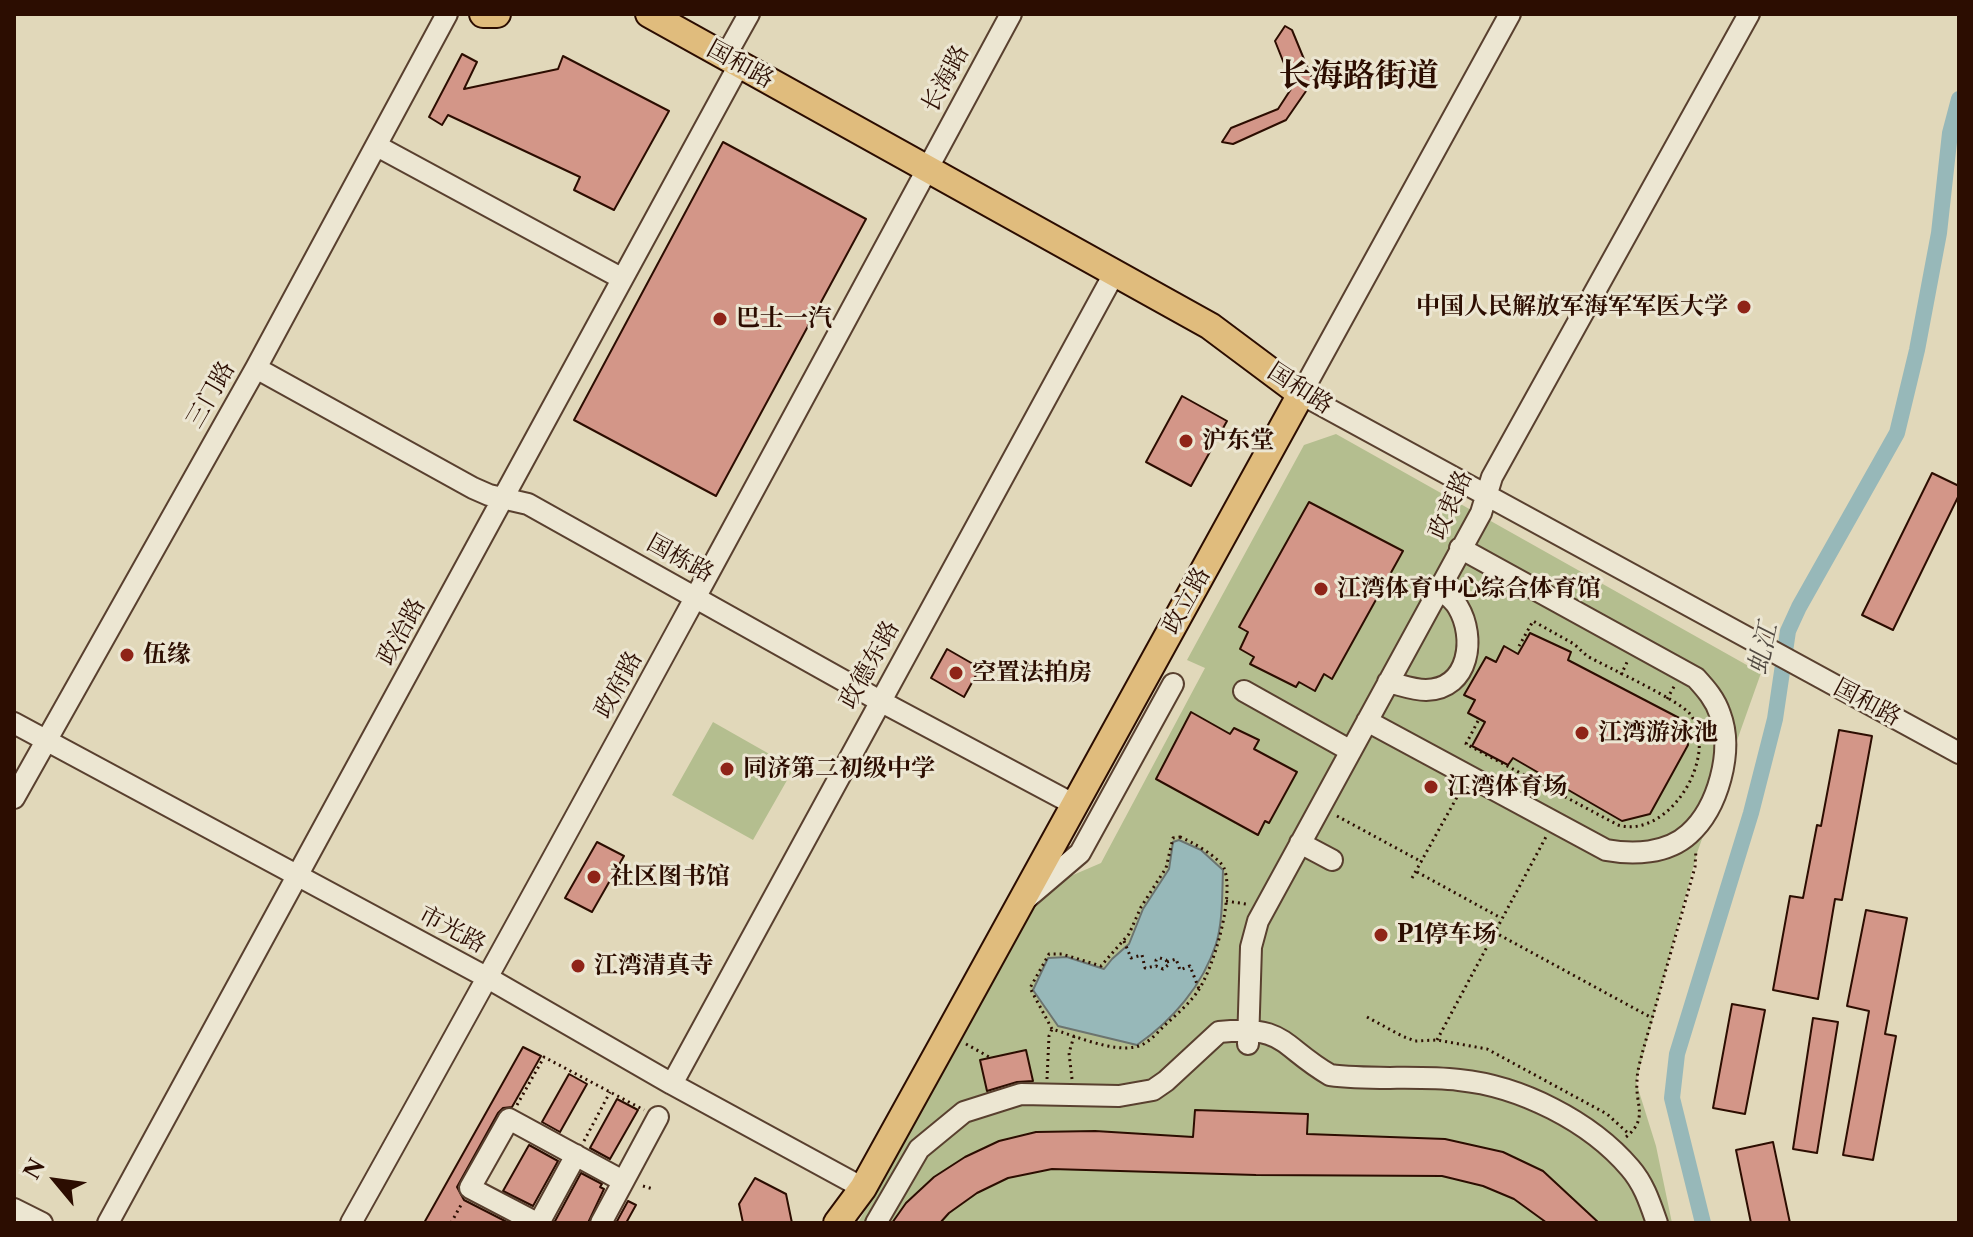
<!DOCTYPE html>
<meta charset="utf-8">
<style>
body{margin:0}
#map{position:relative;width:1973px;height:1237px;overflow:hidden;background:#e1d8ba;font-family:"Libre Caslon Text",serif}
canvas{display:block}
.frame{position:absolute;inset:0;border:16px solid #2c0d01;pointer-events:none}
.north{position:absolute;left:16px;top:1141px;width:80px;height:80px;-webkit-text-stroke:6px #ece6d2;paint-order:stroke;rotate:299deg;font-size:22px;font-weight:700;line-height:32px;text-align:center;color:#2c0d01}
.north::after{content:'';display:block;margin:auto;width:28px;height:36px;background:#2c0d01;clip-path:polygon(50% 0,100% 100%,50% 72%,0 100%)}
</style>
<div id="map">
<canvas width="1973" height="1237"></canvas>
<div class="frame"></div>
<div class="north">N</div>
</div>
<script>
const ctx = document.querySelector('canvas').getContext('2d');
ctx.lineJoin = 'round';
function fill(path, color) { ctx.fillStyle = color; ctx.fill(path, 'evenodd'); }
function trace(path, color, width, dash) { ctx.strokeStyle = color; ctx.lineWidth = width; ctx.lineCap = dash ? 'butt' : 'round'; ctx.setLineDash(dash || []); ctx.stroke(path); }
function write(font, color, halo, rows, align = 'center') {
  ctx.font = font + ' "Libre Caslon Text","Noto Serif SC",serif'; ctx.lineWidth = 6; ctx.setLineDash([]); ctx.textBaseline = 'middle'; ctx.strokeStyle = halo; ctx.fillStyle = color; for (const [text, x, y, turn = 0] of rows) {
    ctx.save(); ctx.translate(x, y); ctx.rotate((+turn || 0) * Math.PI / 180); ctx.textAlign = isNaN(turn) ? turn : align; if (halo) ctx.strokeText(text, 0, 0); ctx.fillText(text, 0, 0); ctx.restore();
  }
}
fill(new Path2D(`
 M1336 434 1761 673 1697 853 1636 1082 1656 1146 1672 1223H858L1033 906 1066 878 1101 863 1205 668 1187 660 1304 445Z
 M713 722 794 768 753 840 672 795Z`), '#b4be8f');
const water = new Path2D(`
 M1179 840 1201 850 1223 870C1222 894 1223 921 1216 944 1203 985 1172 1021 1137 1045L1058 1026 1033 990 1048 958 1067 957 1104 969 1112 959 1129 944 1143 909 1169 869 1173 842Z`);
fill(water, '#97b8b9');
trace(water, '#6c746f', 2);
trace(new Path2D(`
 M1703 1223 1672 1098 1677 1054 1751 813 1775 719 1788 631 1799 607 1897 433 1917 350 1939 233 1950 133 1959 99`), '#97b8b9', 16);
const building = new Path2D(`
 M1285 26 1292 30 1313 81 1286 120 1233 144 1222 142 1231 128 1278 109 1293 86 1275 41Z
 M462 54 477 62 464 89 558 69 563 56 669 111 614 210 574 190 580 177 448 115 442 125 429 117Z
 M723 142 866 219 716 496 574 420Z
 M1182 396 1227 421 1191 486 1146 462Z
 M1932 473 1959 486V495L1893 630 1862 615Z
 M1309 502 1403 551 1332 679 1324 674 1315 691 1299 682 1296 687 1250 664 1254 657 1240 649 1248 632 1239 627Z
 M1530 633 1571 652 1568 660 1683 720 1688 745 1650 814 1622 821 1513 758 1508 765 1472 746 1485 722 1468 713 1475 700 1464 695 1486 657 1496 662 1504 646 1518 654Z
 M947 649 980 668 964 697 931 678Z
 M1191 712 1230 734 1234 728 1259 740 1254 749 1297 772 1269 823 1265 821 1258 835 1156 779Z
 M1839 730 1872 736 1842 900 1835 899 1818 999 1773 990 1790 896 1803 898 1817 825 1821 826Z
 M597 842 624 856 592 912 565 898Z
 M1866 910 1907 918 1885 1034 1896 1036 1873 1160 1843 1155 1869 1011 1847 1006Z
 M1732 1004 1765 1010 1745 1114 1713 1108Z
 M1813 1018 1838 1022 1817 1153 1793 1149Z
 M523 1047 541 1056 512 1107 503 1108 498 1113 457 1187 464 1200 509 1223H424Z
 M1026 1050 1033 1081 1017 1082 987 1091 980 1060Z
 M569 1074 587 1084 560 1132 542 1122Z
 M617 1099 638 1110 610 1159 590 1148Z
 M1195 1110 1308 1114 1307 1134 1445 1139 1503 1152 1543 1171 1599 1223H1547L1514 1199 1483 1186 1442 1176 1256 1175 1052 1169 1008 1178 977 1193 949 1213 940 1223H892L906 1203 934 1177 965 1157 999 1141 1036 1132 1095 1131 1193 1137Z
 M1773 1142 1790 1223H1751L1736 1150Z
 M529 1145 558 1161 533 1206 503 1191Z
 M581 1173 602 1184 600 1187 604 1189 588 1223H554Z
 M755 1178 786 1194 792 1223H743L739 1204Z
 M628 1201 636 1205 626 1223H616Z`);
fill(building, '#d39688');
trace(building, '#2c0d01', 2);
const minor = new Path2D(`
 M1510 14 1301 394 1959 753
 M725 57 749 14
 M377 146 621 278
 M256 368 473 488 489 495 528 504 880 701 1075 805
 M1388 682C1401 685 1413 690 1426 690 1470 689 1476 637 1458 607 1454 600 1446 594 1440 589
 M1244 691 1351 751
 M1367 721 1606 850C1633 855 1667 854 1689 834 1718 808 1734 751 1720 714 1715 699 1706 689 1696 678L1460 548
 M14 723 488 978 672 1084 863 1188
 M14 798 256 368 447 14
 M1300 843 1332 860
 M1026 899 1080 853 1173 684
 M1248 1044 1251 947 1258 921 1481 513 1492 477 1749 14
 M672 1084 1115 272
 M14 1209 42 1223
 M108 1223 739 65
 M351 1223C575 822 793 418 1011 14
 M537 1223 470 1188 509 1119 623 1181
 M539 1223 576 1155
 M601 1223 658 1117
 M876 1223 919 1149 964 1112 1021 1094 1119 1096 1153 1090 1166 1081 1219 1032C1287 1025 1280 1046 1330 1075 1372 1081 1416 1075 1459 1080 1520 1086 1590 1121 1630 1168 1644 1184 1650 1203 1657 1223`);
const major = new Path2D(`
 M483 14H497
 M649 14 1210 326 1301 394 940 1049 863 1188 837 1223`);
trace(minor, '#59402f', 24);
trace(major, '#2c0d01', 30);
trace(new Path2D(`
 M1621 675 1628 660
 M1667 699 1675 685
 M1478 721 1466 744 1618 825C1669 840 1721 755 1690 714 1679 700 1607 667 1587 656L1574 644 1533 621 1519 646
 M1337 816 1422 862
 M1180 837C1191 841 1220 858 1224 868 1235 895 1214 967 1198 991 1189 1004 1176 1015 1164 1026 1156 1034 1147 1045 1135 1047 1112 1052 1075 1036 1052 1029L1030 988 1049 954H1062L1101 966 1129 934 1141 907 1166 868 1173 838Z
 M1417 872 1501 918
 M1412 878 1461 790
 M1226 901 1246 904
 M1494 932 1652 1018
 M1124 941 1131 958 1142 955 1145 968 1156 966 1163 969 1168 965 1166 960 1160 958 1156 960V966
 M1167 962 1176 959 1180 970 1190 966 1199 989
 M1367 1017 1402 1036 1415 1041 1437 1040 1487 1049 1607 1114 1629 1134
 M1437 1040 1547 835
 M966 1044 991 1058
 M1047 1079 1049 1036 1052 1029
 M1072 1079 1069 1053 1074 1036
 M517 1105 544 1057 644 1110
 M1626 1137C1649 1118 1635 1105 1637 1081 1637 1072 1640 1062 1642 1054L1695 867 1696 850
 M584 1141 610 1092
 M643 1186 653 1189
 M451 1223 461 1205`), '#2c0d01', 3, [2, 4]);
trace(minor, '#ece6d2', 20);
trace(major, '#e0bc7d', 26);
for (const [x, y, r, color] of [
 [1744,307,8,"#8f2418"],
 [720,319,8,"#8f2418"],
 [1186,441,8,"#8f2418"],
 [1321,589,8,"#8f2418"],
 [127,655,8,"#8f2418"],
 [956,673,8,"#8f2418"],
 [1582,733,8,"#8f2418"],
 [727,769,8,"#8f2418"],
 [1431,787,8,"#8f2418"],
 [594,877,8,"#8f2418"],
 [1381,935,8,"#8f2418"],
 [578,966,8,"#8f2418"]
]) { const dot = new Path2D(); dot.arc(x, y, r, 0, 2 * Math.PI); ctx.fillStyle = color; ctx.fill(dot); trace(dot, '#ece6d2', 3); }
write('24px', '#2c0d01', '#ece6d2', [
 ["国和路",740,65,29],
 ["长海路",946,79,-62],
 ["国和路",1300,389,33],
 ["三门路",211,395,-60],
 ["政衷路",1451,505,-66],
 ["国栋路",680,559,29],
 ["政立路",1187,601,-61],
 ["政治路",402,632,-61],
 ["政德东路",870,665,-61],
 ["政府路",619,685,-61],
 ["国和路",1867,703,28],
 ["市光路",452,930,28]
]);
write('bold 24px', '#2c0d01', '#ece6d2', [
 ["中国人民解放军海军军医大学",1728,307,"right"],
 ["巴士一汽",736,319],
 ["沪东堂",1202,441],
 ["江湾体育中心综合体育馆",1337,589],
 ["伍缘",143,655],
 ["空置法拍房",972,673],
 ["江湾游泳池",1598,733],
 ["同济第二初级中学",743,769],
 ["江湾体育场",1447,787],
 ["社区图书馆",610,877],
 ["P1停车场",1397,935],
 ["江湾清真寺",594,966]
], 'left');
write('italic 26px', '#514941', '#ece6d2', [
 ["虬江",1764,649,-77]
]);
write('bold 32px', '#2c0d01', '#ece6d2', [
 ["长海路街道",1359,77]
]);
</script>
